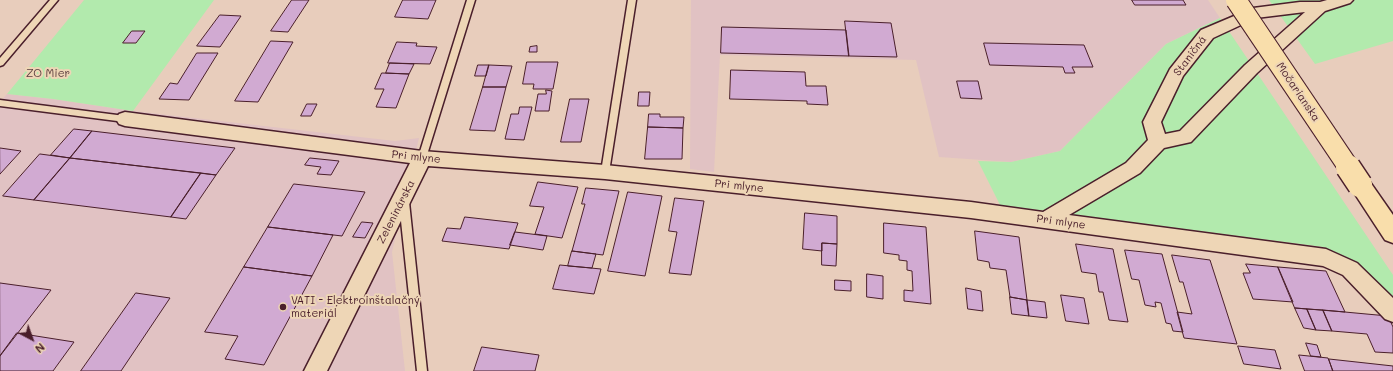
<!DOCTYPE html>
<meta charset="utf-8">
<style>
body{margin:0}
#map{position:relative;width:1393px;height:371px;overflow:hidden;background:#e8cdbc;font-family:Mali,sans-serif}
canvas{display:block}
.north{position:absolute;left:12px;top:319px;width:40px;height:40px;-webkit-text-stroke:3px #eed6b6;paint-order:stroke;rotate:139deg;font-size:11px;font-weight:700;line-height:16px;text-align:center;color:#4a1f2b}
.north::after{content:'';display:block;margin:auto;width:14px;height:18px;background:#4a1f2b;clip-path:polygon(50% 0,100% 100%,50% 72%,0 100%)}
</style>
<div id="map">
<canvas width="1393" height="371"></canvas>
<div class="north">N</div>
</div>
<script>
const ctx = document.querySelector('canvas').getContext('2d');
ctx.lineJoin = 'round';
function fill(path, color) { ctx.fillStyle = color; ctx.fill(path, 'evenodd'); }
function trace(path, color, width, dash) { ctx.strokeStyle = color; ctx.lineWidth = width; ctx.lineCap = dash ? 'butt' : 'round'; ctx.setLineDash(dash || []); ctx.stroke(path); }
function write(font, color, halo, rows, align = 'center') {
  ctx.font = font + ' Mali,sans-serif'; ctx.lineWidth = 4; ctx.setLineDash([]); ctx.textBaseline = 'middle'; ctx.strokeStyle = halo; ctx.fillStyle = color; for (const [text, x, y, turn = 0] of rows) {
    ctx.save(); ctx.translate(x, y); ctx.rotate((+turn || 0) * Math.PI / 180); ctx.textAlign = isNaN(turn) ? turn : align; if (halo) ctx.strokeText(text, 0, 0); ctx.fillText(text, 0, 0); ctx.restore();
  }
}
fill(new Path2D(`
 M691 0H1208L1220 18 1166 44 1060 151 1011 162 939 157 916 60 720 55 714 172 690 169Z
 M7 94 53 99 133 111 395 141 419 138 392 252 405 371H0V102Z`), '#e1c2c3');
fill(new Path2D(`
 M84 0H214L133 111 53 99 7 94Z
 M1269 0H1393V41L1315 64Z
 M1220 18 1393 275V300L1357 262 1323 247 1000 205 978 161 1011 162 1060 151 1166 44Z`), '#b2eaad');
const building = new Path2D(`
 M292 0H309L288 32 271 31Z
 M403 0H436L428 19 395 17Z
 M1132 0H1183L1186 5H1135Z
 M220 15 241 16 220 47 197 46Z
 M845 21 891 23 897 57 849 56Z
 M722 27 846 30 849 56 721 53Z
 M132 31H145L136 43H123Z
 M271 41 293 42 258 102 235 101Z
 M397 42 417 43 416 46 437 47 430 64 388 63Z
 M984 43 1084 45 1093 67H1072L1075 73H1065L1063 67 990 65Z
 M537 46V52H529L530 47Z
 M197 53H218L189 100 159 99 170 83 177 84Z
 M527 62H558L553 89H533L534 84H523Z
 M390 63 414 64 409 74 386 73Z
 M478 65H489L486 76H475Z
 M489 65 512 66 506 87H483Z
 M731 70 805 72 806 86H826L828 105 807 104V101L730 99Z
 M382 73 409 74 396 108 376 107 384 89H375Z
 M957 81H978L982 99 961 98Z
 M483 87H506L495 131 470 130Z
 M546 90 552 91 549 111H535L538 94H546Z
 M639 92H650L649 106H638Z
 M570 99H589L581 142H561Z
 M307 104H317L311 116H301Z
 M520 107H532L524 140 505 139 511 114H518Z
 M649 114H660V117H684L683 128 648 127Z
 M648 127 683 128 682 159H645Z
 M74 129 92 131 70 158 51 155Z
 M92 131 235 148 216 175 70 158Z
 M0 148 21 151 0 174Z
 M40 154 70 158 34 200 3 196Z
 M70 158 201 173 171 217 34 200Z
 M310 158 339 161 331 175 317 174 321 167 305 165Z
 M201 173 216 175 186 219 171 217Z
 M538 182 578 187 562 238 535 234 544 207 530 206Z
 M294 184 365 192 342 236 268 227Z
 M586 188 619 191 603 255 572 251 585 204H582Z
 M628 192 662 196 645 276 608 271Z
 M675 198 704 201 691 275 669 273 677 232 669 231Z
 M805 213 837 216V244L822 243V251L803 249Z
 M465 217 518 223 509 249 442 241 447 228 460 229Z
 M362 222 373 223 365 238 353 237Z
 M884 223 926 227 931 304 904 301V290L913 291 912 271 907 270V261L899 260V255L884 253Z
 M268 227 333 235 312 276 244 267Z
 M975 231 1019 237 1027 300 1010 297 1006 270 990 268 989 262 978 260Z
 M515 232 547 236 543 250 510 245Z
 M822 243 837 244 836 266 822 265Z
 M1076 244 1113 249 1128 322 1109 320 1103 292H1099L1096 274 1082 272Z
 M1125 250 1162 254 1183 332 1173 331 1171 324 1166 323 1161 303 1155 302 1156 307 1145 305 1139 280 1132 279Z
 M572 251 596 254 592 268 568 266Z
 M1172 255 1210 260 1237 344 1184 338 1177 312 1192 314 1183 282H1180Z
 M1246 264 1278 267 1293 302 1253 299 1243 273H1250Z
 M560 265 601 269 594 294 553 289Z
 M244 267 312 276 264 365 225 359 238 336 205 332Z
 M1278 267 1326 271 1345 312 1295 308Z
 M867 274 883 276V299L867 297Z
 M835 280 851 281V291L835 290Z
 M0 283 51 290 0 356Z
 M966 288 981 291 983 311 968 309Z
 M136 293 170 298 121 371H81Z
 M1061 295 1084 298 1089 324 1066 321Z
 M1010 297 1027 300 1029 316 1012 314Z
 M1027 300 1045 302 1047 318 1029 316Z
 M1295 308 1307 309 1316 330 1304 328Z
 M1307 309 1323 310 1332 331 1316 330Z
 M1323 310 1388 316 1393 327V353L1375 352 1367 334 1332 331Z
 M17 333 74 342 53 371H0V356Z
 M1306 343 1317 345 1321 357 1311 356Z
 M1238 346 1275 350 1281 369 1244 364Z
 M482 347 539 355 535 371H474Z
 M1299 355 1328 358 1333 371H1305Z
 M1329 359 1393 366V371H1333Z`);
fill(building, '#d1aad2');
trace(building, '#4a1f2b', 1);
const service = new Path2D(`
 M50 0H58L3 65 0 66V58Z
 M467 0H475L426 158 422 161 418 158Z
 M628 0H636L609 172 608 174H602L601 172Z
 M0 100 125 116 129 119 125 122 0 106Z
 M404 198 407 199 409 202 427 371H417L399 202 401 199Z`);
const minor = new Path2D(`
 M1327 0H1353L1350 3 1325 11 1257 73 1191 142 1164 148 1140 173 1069 215 1326 249 1357 263 1393 298V322L1385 319 1343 275 1323 266 971 218 605 179 428 166 327 371H304L410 163 125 126 119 124 116 119 119 114 125 112 422 151 605 165 971 202 1043 212 1126 163 1148 140 1143 122 1170 69 1201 30 1253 8 1300 2H1320ZM1305 12 1245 65 1180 131 1165 134 1161 122 1183 76 1213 38 1256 18Z`);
const primary = new Path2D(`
 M1360 176 1368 179 1393 215V243L1385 240 1349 185 1352 179Z`);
trace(service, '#4a1f2b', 3);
trace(minor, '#4a1f2b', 3);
trace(primary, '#4a1f2b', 3);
fill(service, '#eed6b6');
fill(minor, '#eed6b6');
fill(primary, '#f9deab');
const primaryBridgeFar1 = new Path2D(`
 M1236 0 1349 168`);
const primaryBridge = new Path2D(`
 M1348 167 1360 185`);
trace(primaryBridgeFar1, '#4a1f2b', 22, []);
trace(primaryBridge, '#4a1f2b', 27, []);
trace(primaryBridgeFar1, '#f9deab', 20);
trace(primaryBridge, '#f9deab', 24);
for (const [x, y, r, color] of [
 [283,307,4,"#4a1f2b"]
]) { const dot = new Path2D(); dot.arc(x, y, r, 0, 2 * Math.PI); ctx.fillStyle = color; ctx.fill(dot); trace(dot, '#eed6b6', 1.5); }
write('11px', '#4a1f2b', '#eed6b6', [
 ["Staničná",1190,56,-53],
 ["Močarianska",1298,92,56],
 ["Pri mlyne",416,157,6],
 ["Pri mlyne",739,186,6],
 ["Zeleninárska",396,212,-63],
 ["Pri mlyne",1061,222,8]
]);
write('11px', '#5a3d3e', '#eed6b6', [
 ["ZO Mier",48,74]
]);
write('11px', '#4a1f2b', '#eed6b6', [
 ["VATI - Elektroinštalačný",291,301],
 ["materiál",291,314]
], 'left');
</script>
